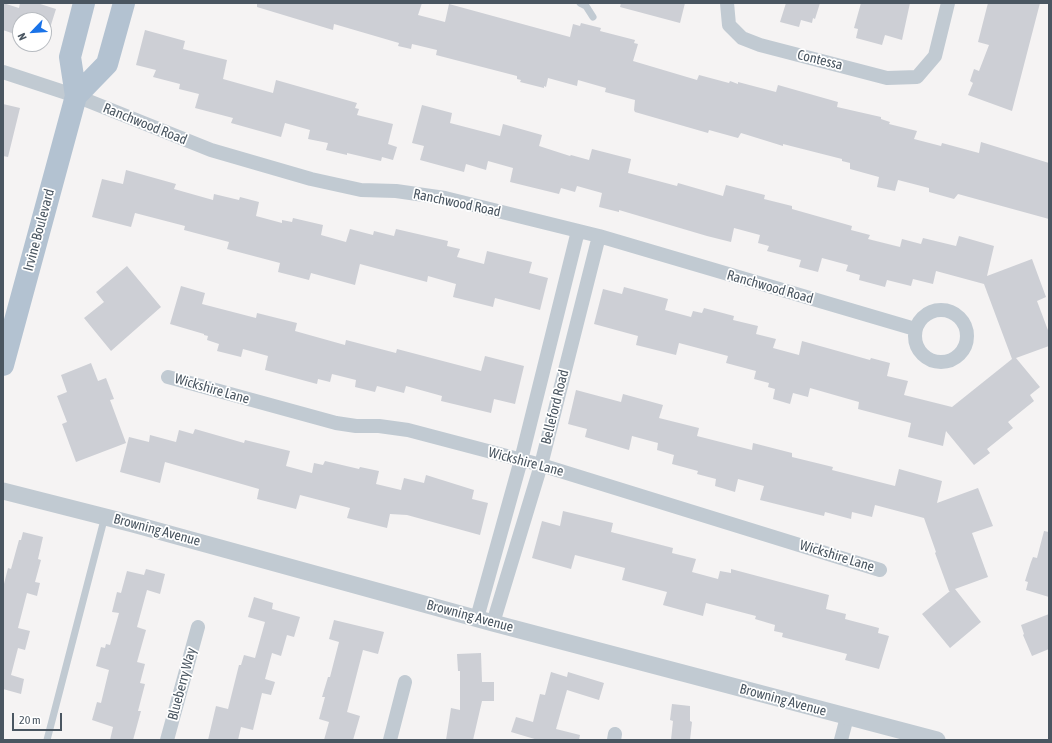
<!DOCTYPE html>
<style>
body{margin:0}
#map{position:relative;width:1052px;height:743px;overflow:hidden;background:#f5f3f3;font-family:"Asap Condensed",sans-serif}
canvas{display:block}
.frame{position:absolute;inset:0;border:4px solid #4a5661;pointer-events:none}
.north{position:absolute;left:12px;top:12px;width:40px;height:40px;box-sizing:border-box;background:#fff;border:1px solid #b7bbc0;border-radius:50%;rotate:245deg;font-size:11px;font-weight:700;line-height:16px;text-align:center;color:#4a5661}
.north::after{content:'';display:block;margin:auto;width:14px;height:18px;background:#1a73e8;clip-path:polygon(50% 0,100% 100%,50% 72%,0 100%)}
.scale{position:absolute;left:12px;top:713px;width:50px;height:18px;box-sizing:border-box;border:2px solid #4a5661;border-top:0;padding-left:5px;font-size:12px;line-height:14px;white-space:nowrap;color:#4a5661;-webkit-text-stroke:3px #fff;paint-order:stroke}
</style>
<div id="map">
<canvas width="1052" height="743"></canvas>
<div class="frame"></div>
<div class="north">N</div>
<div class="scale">20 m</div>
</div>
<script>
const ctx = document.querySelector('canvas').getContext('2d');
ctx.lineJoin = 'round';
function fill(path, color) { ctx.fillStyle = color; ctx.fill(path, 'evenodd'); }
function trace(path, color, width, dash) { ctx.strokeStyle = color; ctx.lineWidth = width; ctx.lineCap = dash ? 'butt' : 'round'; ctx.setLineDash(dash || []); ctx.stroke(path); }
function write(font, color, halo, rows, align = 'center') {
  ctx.font = font + ' "Asap Condensed",sans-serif'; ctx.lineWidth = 3.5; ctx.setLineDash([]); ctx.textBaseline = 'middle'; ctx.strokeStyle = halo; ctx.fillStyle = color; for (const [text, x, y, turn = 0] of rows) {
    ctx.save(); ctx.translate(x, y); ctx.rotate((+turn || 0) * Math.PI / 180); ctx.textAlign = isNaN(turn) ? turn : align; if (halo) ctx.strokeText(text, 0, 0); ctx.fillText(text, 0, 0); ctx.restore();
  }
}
fill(new Path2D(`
 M3 3 19 8 20 3H37L56 9 45 44 44 20H20V36L3 30Z
 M257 3H422L418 15 445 22 449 4 570 37 573 24 580 26 581 23 601 28 600 31 635 40 634 43 638 44 633 61 697 80 699 75 729 83 730 81 738 84V82L776 92 778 85 838 102 837 107 881 117V119L890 122 889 124 917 131 914 139 941 146 942 143 979 153 981 142 1049 163V219L958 194 954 199 929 192V188L898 180 895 191 877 187 879 177 850 169V163L842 161V159L783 144V146L741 133 738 138 709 130 708 133 635 112 634 110 635 100 605 92 606 88 578 80 577 86 548 78 546 87 544 86V88L520 82 521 80 517 79V76L436 55 437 50 412 44 411 49 398 46 399 43 334 24 333 30 257 7Z
 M621 3H685L680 23 620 7Z
 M786 3H820L815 19 813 18 812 23 801 20 799 27 780 22Z
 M861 3H910L902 40 885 35 882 45 856 38 858 29 854 28Z
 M988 3H1040L1012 111 968 95 973 83 970 81 974 69 979 71 989 45 978 42Z
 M145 30 185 41 183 49 227 60 223 79 273 93 276 80 357 103 355 108 359 109 357 115 393 124 388 144 397 147 393 160 382 157 381 161 347 153V155L326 150 328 143 308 139 310 130 285 123 281 137 231 123 233 118 195 108 199 94 179 89 180 84 153 77 156 70 136 65Z
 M3 104 20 108 8 157 3 156Z
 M422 105 452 113 450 123 500 136 503 124 542 135 539 146 570 156 571 155 589 160 592 149 631 159 628 173 677 186 678 183 723 196 726 185 765 195 764 199 792 206V209L852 226 851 230 870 235 868 239 900 247 902 239 921 244 923 238 956 246 959 236 994 246 987 276 1032 259 1046 297 1037 301 1049 333V346L1016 358 1040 387 1030 395 1034 401 1008 422 1013 428 987 449 990 453 974 465 946 431 943 446 908 437 911 423 858 409 859 402 810 388 808 397 793 393 790 404 773 399 775 389 768 387 769 383 754 379 756 371 726 363 728 356 679 343 676 355 636 345 638 336 594 324 603 289 622 294 624 287 668 299 665 310 691 317 693 311 702 313 704 308 734 316 733 320 758 326 756 334 776 339 773 348 799 355 802 341 870 360 871 358 890 363 887 376 908 381 904 395 952 407 1012 359 984 284 936 271 933 284 913 279 911 286 887 280 885 287 859 280 860 275 846 271 848 265 822 258 818 272 799 267 801 260 767 251 769 246 758 243 760 235 734 228 731 242 707 236 619 210V212L599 207 602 193 577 186 575 192 561 188 559 194 510 182 513 168 488 161 486 170 466 164 464 172 420 160 424 146 412 143Z
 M126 170 176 184 174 189 213 200 214 194 239 200 240 197 259 202 256 216 282 223V220L292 222 293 218 323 225 321 235 346 242 350 229 373 235 374 231 394 236 396 229 448 241 447 246 460 249 457 257 484 264 487 251 532 262 529 273 548 278 540 310 495 298 493 307 453 297 456 284 428 276 427 282 360 264 355 285 311 273 309 280 278 272 280 263 227 249 229 242 184 230 185 226 135 213 131 227 92 217 102 179 123 184Z
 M127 266 161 307 111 351 84 318 104 302 96 292Z
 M181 286 205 293 202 304 256 318 257 313 297 323 295 331 345 345 346 340 396 353 397 349 481 371 485 356 524 366 515 404 494 399 491 413 441 401 442 396 406 386 404 393 377 386 375 392 355 387 356 380 332 374 330 382 318 379 317 384 265 370 268 356 243 349 241 357 217 351 219 344 207 340 208 336 204 335V334L170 324Z
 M91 363 98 381 106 378 114 399 110 400 126 443 76 462 62 424 67 422 57 396 67 392 61 375Z
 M576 390 621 402 623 394 663 405 659 418 699 428 697 436 752 450 753 443 792 453V457L833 467 832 470 895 486 899 469 942 481 937 503 978 488 993 526 972 533 988 577 955 589 981 622 950 648 922 614 950 591H949L935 553 936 552 924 518 875 505 872 517 852 512 851 519 825 512 824 516 760 500 764 486 738 479 735 492 715 486 716 479 697 474 698 471 672 464 674 455 657 450 658 443 632 436 629 450 585 437 587 429 568 424Z
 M195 429 244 443 245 440 290 451 286 466 312 473 314 463 323 465 325 461 359 469 360 467 379 471 376 484 401 490 404 478 424 483 426 475 474 490 472 499 488 503 480 535 407 515 390 514 387 528 347 518 350 508 300 495 296 509 257 499 259 489 165 462 160 483 120 472 129 437 149 442 150 435 176 442 179 430 193 434Z
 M563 511 613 523 611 532 673 548 672 553 696 559 692 572 718 579 720 571 731 573V569L829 595 826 609 846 614 845 619 879 628 878 633 889 636 879 669 845 660 847 654 782 637 783 633 774 631 775 625 755 619 756 616 706 603 703 616 663 605 667 592 622 580 625 568 575 555 571 569 532 558 542 521 560 526Z
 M1044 531 1049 532V597L1026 590 1028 582 1025 581 1031 562 1033 557 1037 558Z
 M23 532 43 537 38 559 41 560 35 582 40 583 37 596 27 593 18 628 30 631 25 650 18 648 11 675 24 679 21 694 3 689V588L8 568 11 569 19 540H21Z
 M146 569 165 574 160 594 147 590 137 627 146 630 137 662 145 664 140 683 145 684 138 711H141L133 740H110L113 727 92 720 97 702 101 703 109 670 96 666 101 647 105 648 106 644 110 645 119 613 112 612 117 592 121 593 127 571 144 575Z
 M254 597 273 603 272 609 300 617 294 637 287 635 281 656 272 653 265 679 275 682 271 695 262 693 253 730 241 727 238 740H208L216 706 228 709 239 665H241L244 655 255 658 265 622 248 617Z
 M1049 614V649L1032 656 1023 635 1024 634 1021 625Z
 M334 620 384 632 378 654 363 650 347 712 360 716 353 740H324L329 722 319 719 325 697H322L328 677H330L339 642 329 639Z
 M481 653 482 682H494V701H482L473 740H446L451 708 460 710V671H458L457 654Z
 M551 672 567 677 568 672 604 683 599 700 567 690 556 729 580 735 579 740H538L511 732 516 717 533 722 540 694 545 695Z
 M672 704 690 706V721L692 722 690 740H671L673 721 670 720Z`), '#cdcfd5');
trace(new Path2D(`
 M580 3 586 6 593 17
 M47 740 105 516`), '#c1cad2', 7);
trace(new Path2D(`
 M727 3 729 25 742 38 760 45 887 78 917 77 935 56 948 3
 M3 72 76 96 211 150 311 179 361 190 396 191 445 198 599 236 915 329
 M915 336a26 26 0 1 1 52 0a26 26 0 1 1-52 0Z
 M168 377 336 423 356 426H379L408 430 541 465 880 570
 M477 618 521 460 578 231
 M493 623 541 465 599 236
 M167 740 198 627
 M390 740 405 682
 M614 740 615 734
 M841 740 847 717`), '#c1cad2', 14);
trace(new Path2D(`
 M3 491 133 524 493 623 937 740`), '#c1cad2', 17);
trace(new Path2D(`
 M76 96 107 64 124 3
 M3 365 76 96 70 57 84 3`), '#b3c2d1', 22);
write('14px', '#4a5661', '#fff', [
 ["Contessa",820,60,14],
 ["Ranchwood Road",145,124,22],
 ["Ranchwood Road",457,203,12],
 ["Irvine Boulevard",39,230,-75],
 ["Ranchwood Road",770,287,16],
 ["Wickshire Lane",212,389,16],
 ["Belleford Road",555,407,-76],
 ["Wickshire Lane",526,462,15],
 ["Browning Avenue",157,530,15],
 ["Wickshire Lane",837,556,17],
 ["Browning Avenue",470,616,15],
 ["Blueberry Way",182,684,-75],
 ["Browning Avenue",783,700,15]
]);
</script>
